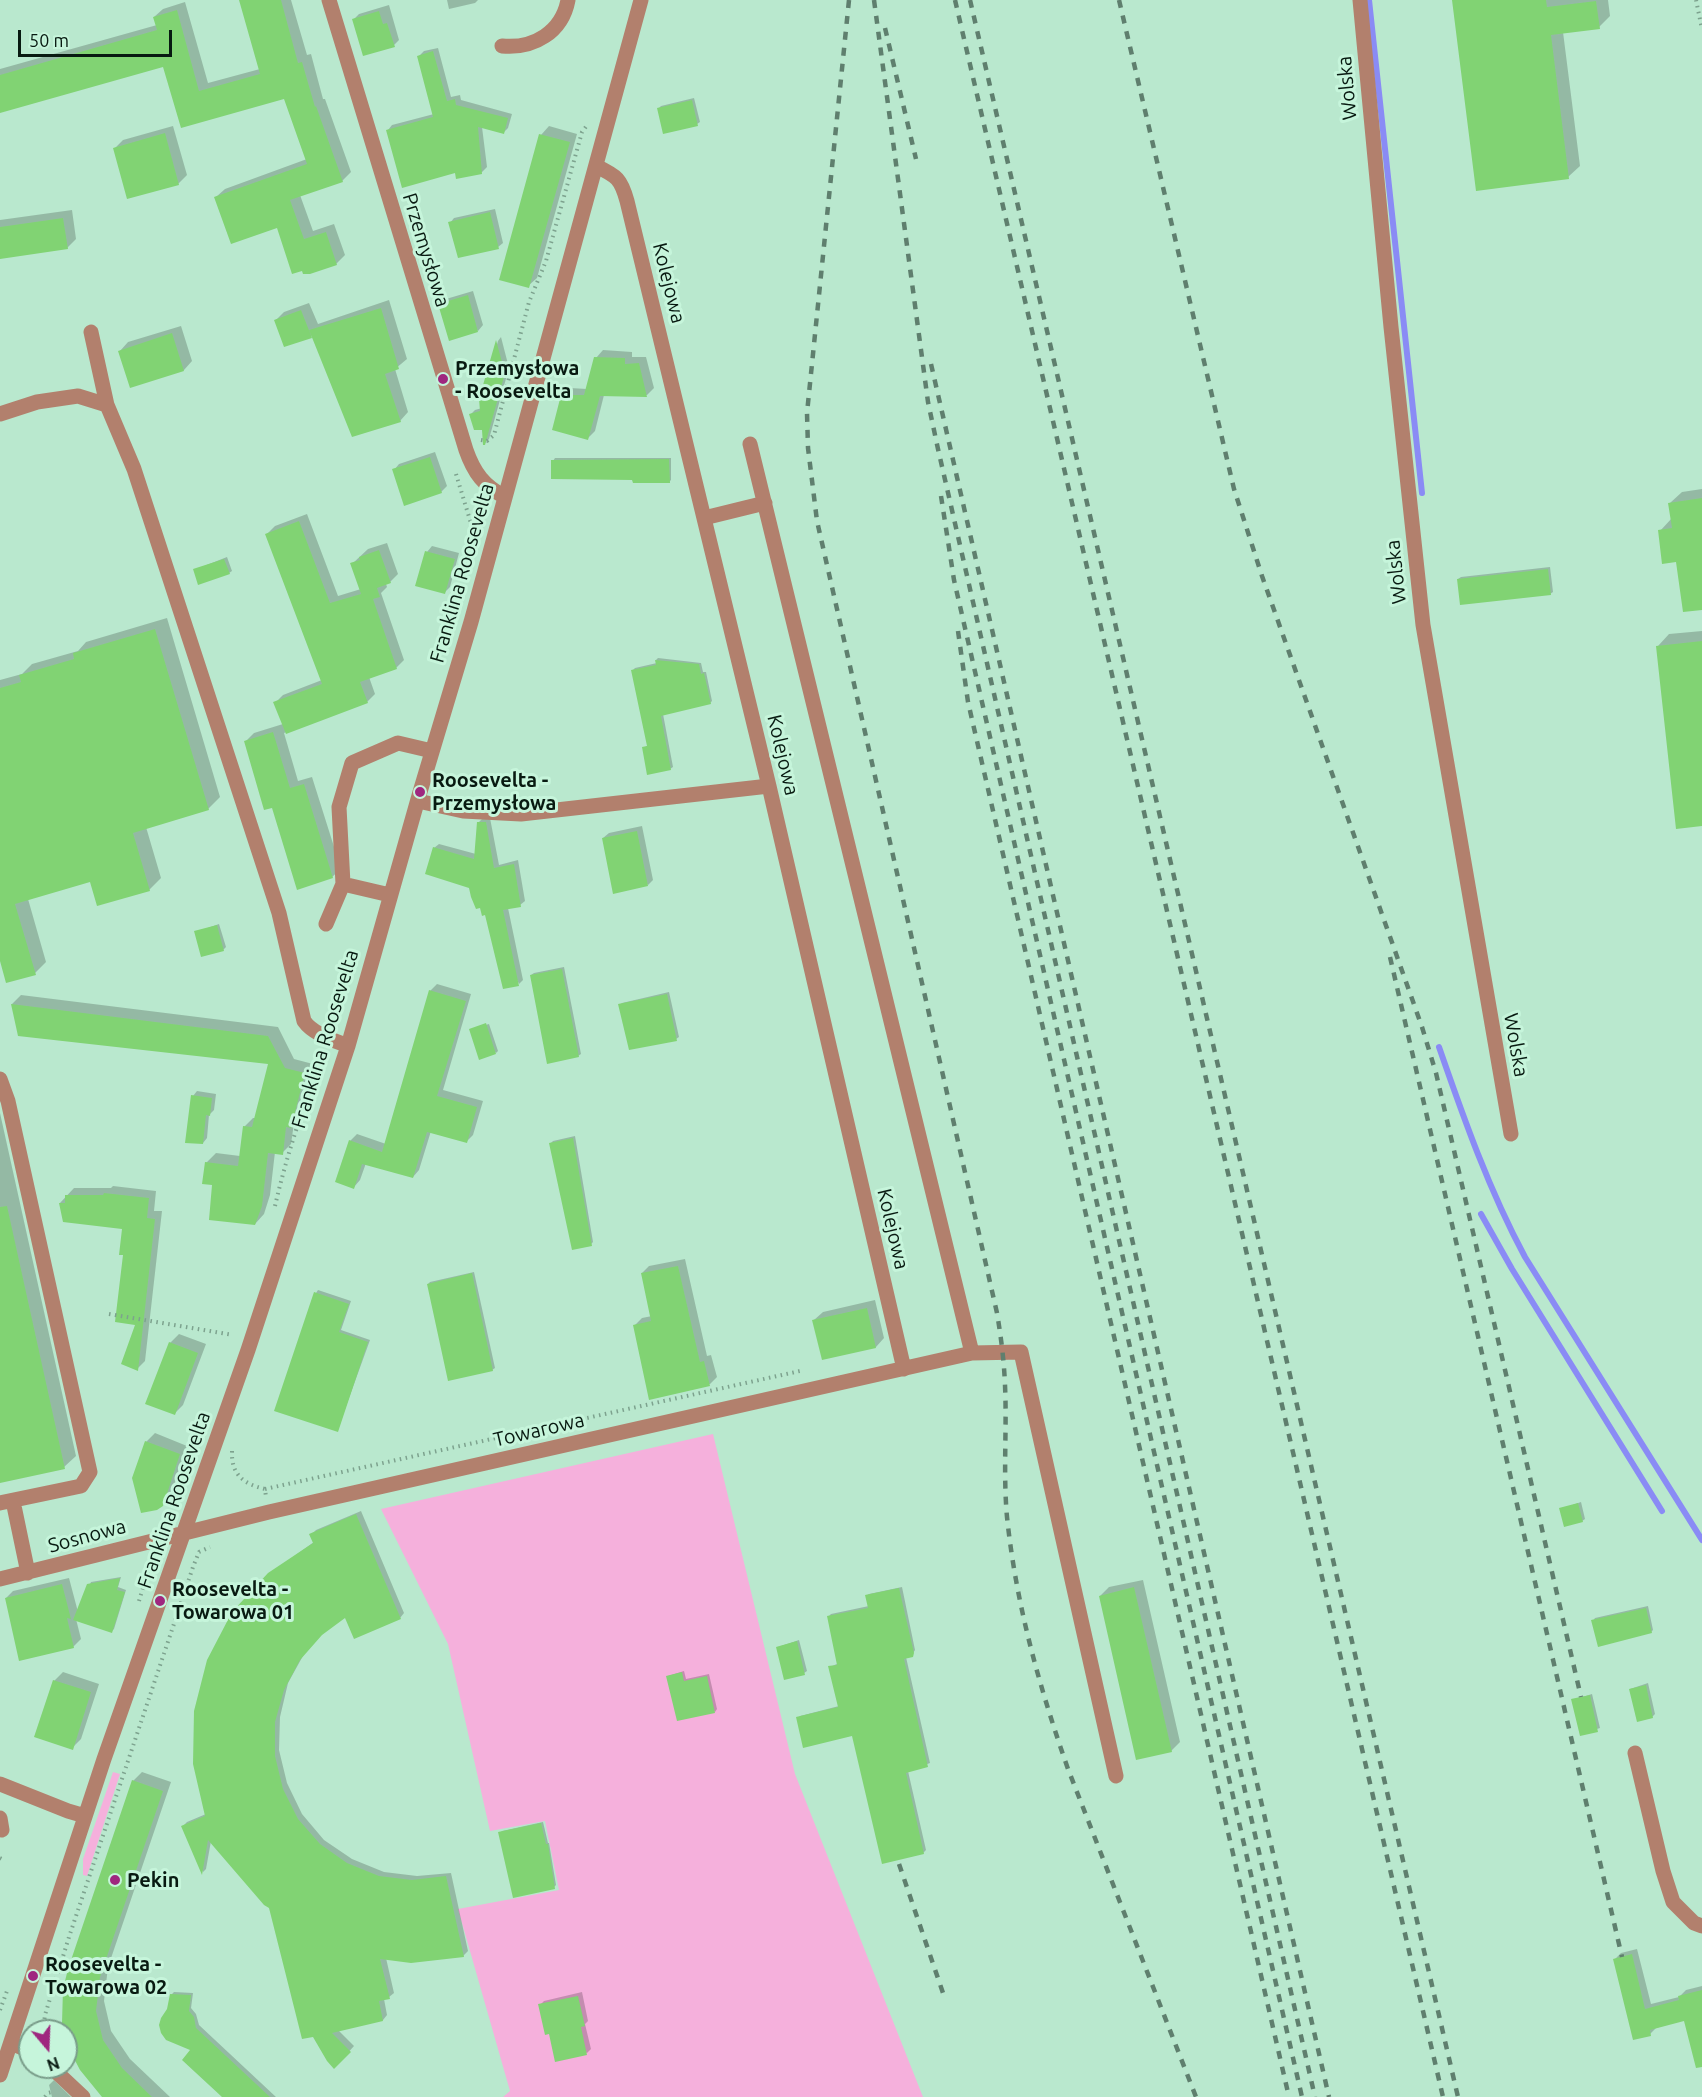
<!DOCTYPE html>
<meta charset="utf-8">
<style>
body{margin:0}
#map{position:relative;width:1702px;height:2097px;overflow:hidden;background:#b9e8ce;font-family:Ubuntu,sans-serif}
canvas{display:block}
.north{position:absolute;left:18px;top:2019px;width:60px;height:60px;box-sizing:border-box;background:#c6f5db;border:2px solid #7a9d8a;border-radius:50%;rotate:161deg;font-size:16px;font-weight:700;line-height:24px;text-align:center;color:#081a11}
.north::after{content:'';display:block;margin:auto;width:21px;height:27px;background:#9f277f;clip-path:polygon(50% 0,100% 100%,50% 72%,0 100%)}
.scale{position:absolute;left:18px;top:30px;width:154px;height:27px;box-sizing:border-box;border:3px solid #081a11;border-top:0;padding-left:8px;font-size:18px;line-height:21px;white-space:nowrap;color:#081a11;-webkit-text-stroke:4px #c6f5db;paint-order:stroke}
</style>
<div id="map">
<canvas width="1702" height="2097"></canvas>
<div class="north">N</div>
<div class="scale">50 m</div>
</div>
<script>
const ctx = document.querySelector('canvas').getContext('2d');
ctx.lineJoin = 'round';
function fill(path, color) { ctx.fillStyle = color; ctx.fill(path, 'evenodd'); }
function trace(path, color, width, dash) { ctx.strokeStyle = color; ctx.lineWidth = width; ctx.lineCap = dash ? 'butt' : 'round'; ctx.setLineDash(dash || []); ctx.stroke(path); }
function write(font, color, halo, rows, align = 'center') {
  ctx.font = font + ' Ubuntu,sans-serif'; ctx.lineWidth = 6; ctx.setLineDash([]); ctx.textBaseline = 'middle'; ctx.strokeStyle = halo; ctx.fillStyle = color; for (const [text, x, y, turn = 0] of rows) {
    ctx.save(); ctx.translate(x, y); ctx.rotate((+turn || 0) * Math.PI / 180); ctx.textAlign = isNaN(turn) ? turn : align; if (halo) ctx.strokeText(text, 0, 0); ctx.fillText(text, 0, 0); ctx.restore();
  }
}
fill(new Path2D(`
 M713 1434 795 1774 923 2097H503L510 2091 458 1909 559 1890 545 1821 490 1831 448 1644 381 1509Z
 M113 1772 120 1774 87 1876 83 1875V1859Z`), '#f5b0dc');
fill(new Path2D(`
 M241 0H291L307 55 311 54 323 99H325L351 172 342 181 300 195 313 231 334 224 345 255 336 264 278 226 216 197 225 189 307 159 285 97 182 126 164 65 0 111V69L157 25 154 17 163 9 185 2 208 83 260 69Z
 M447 0H478L475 3 449 9Z
 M1453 0H1608L1610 16 1599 27 1563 32 1580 166 1568 177Z
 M389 5 399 40 394 45 354 19 359 14Z
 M438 48 451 97 460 95 461 100 512 114 508 128 503 133 482 127 487 167 482 172 456 171 388 130 392 125 434 114 419 56 424 51Z
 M694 98 700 122 697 124 659 108 661 106Z
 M173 126 187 175 178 184 114 149 123 140Z
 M549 126 577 134 537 278 528 286 541 135Z
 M495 209 503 243 498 247 450 223 454 218Z
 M72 210 76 239 67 248 0 257V220Z
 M473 291 483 325 478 331 440 305 446 299Z
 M389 300 407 359 395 369 408 412 400 421 313 335 311 336 276 320 284 312 309 303 318 324Z
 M181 326 192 361 184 370 131 386 120 351 128 342Z
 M501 337 509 368 489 439 484 444 483 428 471 414 475 410 482 408 481 400 498 341Z
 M603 350 632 352V357H646L654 388 647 395H604L595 431 588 438 563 396 570 388 587 389 596 358Z
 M435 452 447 486 441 492 394 470 399 464Z
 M555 458H671V480L669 482 634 479 553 461Z
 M1702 489V608L1678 560 1660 531 1672 518 1670 503 1682 492Z
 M307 514 338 596 361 589 352 564 368 549 387 543 398 574 390 582 386 584 387 587 381 593 404 660 396 668 369 677 375 694 367 702 284 733 298 781 312 777 341 869 332 877 274 806 246 741 254 733 283 724 275 703 283 695 322 680 267 534 275 526Z
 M432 546 459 553 450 587 444 593 427 552Z
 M227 557 232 571 229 573 194 570Z
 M1550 567 1553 592 1550 594 1458 579 1461 577Z
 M167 618 220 797 208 809 146 827 161 878 149 890 91 880 28 899 46 962 35 973 0 956V680L22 674 32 664 78 651 86 642Z
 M1702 631V825L1658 646 1669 634Z
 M658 658 701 663 703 672H706L712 701 710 703 663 714 673 767 670 769 644 748 648 745 632 671 635 668 657 663 656 660Z
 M483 818H490L499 865 518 860 525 901 520 905 508 908 523 980 519 984 486 913 470 887 434 848 439 844 476 854 479 822Z
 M642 826 653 880 648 885 603 838 609 833Z
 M219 924 226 947 223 950 196 932Z
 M564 967 581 1054 578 1056 531 975 534 973Z
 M437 984 471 994 443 1090 483 1101 473 1135 467 1141 431 1131 419 1170 413 1177 366 1163 360 1180 354 1187 350 1141 357 1134 386 1144 430 991Z
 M669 992 679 1037 676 1039 620 1005 622 1003Z
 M21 995 278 1027 294 1059 313 1064 300 1117 294 1123 291 1144 282 1153 275 1152 270 1195 264 1214 255 1224 214 1184 206 1163 216 1153 240 1156 244 1127 253 1118H256L270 1062 19 1034 12 1004Z
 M489 1024 498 1051 496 1053 471 1029Z
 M197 1091 216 1094 214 1110 209 1115 207 1138 203 1143 193 1096Z
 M0 1113 76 1456 64 1467 0 1482Z
 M575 1136 593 1242 591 1244 551 1143 553 1141Z
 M113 1186 156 1191 154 1211H162L145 1361 137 1369V1324L125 1254 124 1228 60 1203 74 1188H111Z
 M685 1259 707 1356 711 1355 717 1377 710 1384 650 1398 635 1325 642 1318 652 1316 642 1273 649 1266Z
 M474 1272 495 1368 492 1370 428 1284 430 1282Z
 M318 1290 351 1301 341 1330 370 1340 337 1431 316 1293Z
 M875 1300 884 1338 876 1347 823 1358 814 1320 823 1312Z
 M179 1334 206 1344 183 1405 174 1414 170 1343Z
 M155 1433 187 1446 171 1496 162 1505 146 1442Z
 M1581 1502 1585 1519 1582 1521 1561 1509Z
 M361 1511 404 1613 400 1618 345 1616 323 1632 304 1654 288 1683 280 1717 279 1750 287 1783 302 1814 324 1840 352 1859 384 1872 417 1876 451 1873 468 1951 463 1956 386 1958 394 1993 389 1997 384 1999 387 2015 383 2020 338 2030 354 2046 335 2067 270 1907 211 1841 206 1869 203 1872 183 1826 187 1822 206 1814 269 1574 314 1542 311 1535 316 1530Z
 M121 1577 118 1587 126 1590 114 1629 112 1631 76 1619 81 1639 73 1647 6 1598 13 1591 69 1578 78 1612 91 1582Z
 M1143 1580 1180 1742 1171 1751 1100 1596 1109 1587Z
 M902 1587 915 1650 912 1655 906 1657 930 1763 908 1771 926 1850 923 1853 854 1734 798 1718 800 1716 839 1706 830 1667 839 1663 828 1617 831 1614 869 1606 866 1596 869 1594Z
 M1648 1606 1653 1630 1651 1632 1593 1621 1595 1618Z
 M799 1640 807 1671 804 1673 778 1647Z
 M684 1671 686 1679 709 1674 717 1709 715 1712 668 1676Z
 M63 1672 99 1684 81 1739 72 1748 54 1681Z
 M1648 1683 1655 1714 1652 1717 1630 1689Z
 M1592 1694 1600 1728 1581 1734 1573 1700Z
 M142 1772 171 1782 108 1967 104 2001 111 2031 130 2059 170 2097H105L69 2044 65 2031 133 1781Z
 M543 1822 548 1843H549L556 1885 554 1887 500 1833 502 1831Z
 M1637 1949 1651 2004 1679 1997 1686 1990 1702 1986V2053L1686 2019 1656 2028 1650 2034 1615 1959 1621 1953Z
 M174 1992 193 1993 191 2008 196 2014 199 2025 276 2097H224L168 2010 171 1995Z
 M582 1992 588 2021 585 2024 591 2049 587 2053 550 2032 540 2005 544 2001Z
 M54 2080 71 2097H52L49 2085Z`), '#0003');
trace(new Path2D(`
 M1369 0 1422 493
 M1439 1047C1464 1119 1489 1190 1525 1257L1702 1540
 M1481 1214 1512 1269 1662 1511`), '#8a8bf5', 6);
fill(new Path2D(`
 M239 0H281L298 63 302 62 315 107 316 106 343 182 290 200 304 239 326 232 337 265 310 274H303L302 271 292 274 277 228 231 244 214 197 307 164 284 99 181 128 163 67 0 113V75L157 30 153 17 177 10 199 91 260 74Z
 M1452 0H1546L1547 7 1596 1 1600 29 1551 35 1569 179 1476 191Z
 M379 11 383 24 387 23 395 47 363 56 352 19Z
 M433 51 447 101 455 99 456 105 508 118 504 134 478 127 482 174 456 179 455 173 402 188 386 130 433 117 417 56Z
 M692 100 698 126 663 134 657 108Z
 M165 133 179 185 127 199 113 148Z
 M539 134 570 142 529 288 499 280Z
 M490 212 499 249 458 258 448 222Z
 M63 218 68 249 0 259V227Z
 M468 295 478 332 449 341 438 304Z
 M381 308 399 369 385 374 401 422 352 437 309 330Z
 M301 310 312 338 284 347 274 320Z
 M172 333 184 371 130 388 118 351Z
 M496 340 505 373 485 445H483L482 430H474L469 414 480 411 479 399Z
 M594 357 625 358V364L639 363 647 397 600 396 588 440 552 430 561 395H584Z
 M430 457 442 493 404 506 392 469Z
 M669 459 670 483H633L632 480 551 479V460Z
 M1702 498V610L1683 612 1676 562 1662 564 1658 530 1672 528 1668 503Z
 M299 521 330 603 361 594 350 563 360 560 359 557 379 550 391 583 377 588 380 597 373 599 397 669 360 682 368 703 286 734 273 702 322 684 265 534Z
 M425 551 455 559 445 594 415 586Z
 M224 559 230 574 198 585 193 569Z
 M1548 569 1551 595 1460 605 1457 579Z
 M155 629 209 810 133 833 150 891 97 906 90 882 15 904 36 975 6 983 0 961V688L21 682 19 675 74 659 73 653Z
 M1702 641V826L1676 829 1656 646Z
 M655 660 699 664 701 674 704 673 711 704 661 716 671 770 647 775 642 747 647 746 631 670 656 665Z
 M273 732 290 788 304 784 333 878 297 890 272 808 264 810 244 741Z
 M477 822H486L494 868 514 864 521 907 503 910 519 986 503 989 485 915 482 916 480 908 476 909 471 897 469 888 425 874 433 847 474 859Z
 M637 831 648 886 613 894 602 838Z
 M217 925 224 951 201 957 194 931Z
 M562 969 579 1057 547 1064 530 975Z
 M429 990 466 1001 437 1096 477 1107 467 1143 427 1132 413 1178 362 1164 354 1189 335 1182 349 1140 382 1152Z
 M667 994 677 1041 629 1050 618 1004Z
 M11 1004 268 1036 285 1068 305 1073 291 1128 286 1127 283 1155 268 1153 262 1206 255 1225 209 1220 212 1185 202 1184 205 1162 238 1166 243 1126 252 1127 268 1064 18 1036Z
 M486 1023 496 1054 479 1060 469 1029Z
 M191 1095 212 1098 210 1116 206 1115 203 1144 185 1143Z
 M573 1138 592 1246 572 1250 549 1143Z
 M104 1193 149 1198 147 1218 155 1219 138 1371 121 1364 135 1325 115 1322 123 1255H119L122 1229 63 1222 59 1203H65V1195H103Z
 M7 1206 65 1469 0 1483V1207Z
 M678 1266 700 1362 704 1361 710 1386 649 1400 633 1325 651 1321 641 1273Z
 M472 1273 493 1371 448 1381 427 1284Z
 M314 1292 349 1304 339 1332 368 1342 338 1432 274 1411Z
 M867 1308 876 1348 822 1360 812 1320Z
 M169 1342 198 1353 175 1415 145 1404Z
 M145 1441 180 1454 163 1506 157 1510 141 1513 132 1478Z
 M1578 1503 1583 1522 1564 1527 1559 1508Z
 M356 1514 401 1619 354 1639 345 1618 322 1635 300 1660 284 1690 275 1722V1756L283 1789 298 1819 320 1844 347 1863 379 1876 412 1880 446 1876 464 1957 411 1963 380 1959 390 1999 379 2001 383 2021 332 2033 351 2052 334 2069 327 2061 313 2037 302 2039 269 1908 264 1905 208 1840 202 1875 181 1826 205 1816 193 1764 194 1711 207 1660 232 1612 268 1573 313 1543 309 1534Z
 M120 1578 117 1590 125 1592 112 1633 73 1620 87 1584Z
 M62 1584 71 1619 67 1618 74 1648 19 1661 5 1598Z
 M1134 1587 1172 1752 1136 1760 1099 1596Z
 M899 1588 914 1653 913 1657 904 1659 928 1767 906 1773 924 1854 882 1864 852 1736 803 1748 796 1717 838 1707 828 1666 837 1665 827 1616 868 1608 865 1595Z
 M1646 1608 1652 1633 1598 1647 1591 1620Z
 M797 1641 805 1675 784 1680 776 1647Z
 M682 1672 684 1681 707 1676 715 1713 677 1721 666 1676Z
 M53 1680 91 1692 73 1750 34 1737Z
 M1646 1685 1653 1718 1637 1722 1629 1689Z
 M1590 1695 1598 1732 1580 1736 1571 1699Z
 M132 1780 163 1791 100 1977 96 2011 103 2040 122 2068 152 2097H102L80 2070 67 2045 66 2031H64L62 2023 63 1989 68 1969Z
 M541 1823 546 1844H548L555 1889 513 1898 498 1832Z
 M1632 1954 1645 2009 1679 2000 1678 1996 1702 1990V2067L1696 2068 1684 2021 1650 2030 1651 2036 1633 2040 1613 1959Z
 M170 1994 191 1995 189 2011 194 2017 196 2028 270 2097H222L182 2060 190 2050 166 2040 161 2033 159 2025 161 2018 167 2009Z
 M578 1996 585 2026 581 2027 587 2055 555 2062 549 2034 545 2035 538 2004Z`), '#81d373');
trace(new Path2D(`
 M1696 0 1702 29
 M481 440 487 441 494 435 529 302 546 261 582 132 588 124
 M456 474 473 530 472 545
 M275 1206C287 1154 304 1103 324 1053
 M109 1314 233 1335
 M232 1451C231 1475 244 1484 265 1489L266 1497
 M265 1489 800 1371
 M139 1601 152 1559
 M0 1858 4 1860
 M0 2010 7 1991
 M43 2031 45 2015 69 1937 193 1567 199 1552 210 1547
 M45 2097 48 2093 52 2092`), '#7da28e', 4, [1.5, 4.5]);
trace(new Path2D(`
 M329 0 466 450C474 473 484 486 505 497
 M1360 0 1391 327 1423 625 1511 1134
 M502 46C534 49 562 32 568 0
 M596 166C617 176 621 179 627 201L769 786 904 1369
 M91 332 107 405 134 469 279 913 304 1021C313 1034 333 1040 348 1046
 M0 414 37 402 78 396 107 405
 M704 518 765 503
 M418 801 463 811 521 814 769 786
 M343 884 390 895
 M326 924 343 884 339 807 352 763 398 743 432 751
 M0 1079 8 1101 90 1472 81 1486 0 1503
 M972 1353 1021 1352 1116 1776
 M13 1501 28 1573
 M0 1579 269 1512 972 1353 750 444
 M1635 1753 1663 1871 1673 1902 1694 1923 1702 1926
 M0 1784 68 1811 85 1816
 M0 1818 2 1830
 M11 2043 30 2051
 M51 2067 83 2097
 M0 2075 104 1759 248 1350 348 1046 420 792 471 622 641 0`), '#b2806d', 15);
trace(new Path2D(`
 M849 0 807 413 808 448 817 521 997 1313C1001 1337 1004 1360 1005 1385 1007 1429 1003 1473 1007 1517 1016 1604 1039 1686 1068 1769L1196 2097
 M874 0 928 402 938 449 1315 2097
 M955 0 1443 2097
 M970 0 1458 2097
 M1119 0 1234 489 1262 576 1422 1027 1436 1073 1581 1697
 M885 28 916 159
 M931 364 1329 2097
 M941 496 954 580 1302 2097
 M958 631 968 702 1289 2097
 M1390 957 1622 1957
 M899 1864 943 1993`), '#5f7f6e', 4.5, [8, 8]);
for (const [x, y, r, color] of [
 [443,379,6,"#9f277f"],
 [420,792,6,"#9f277f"],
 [160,1601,6,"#9f277f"],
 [115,1880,6,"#9f277f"],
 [33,1976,6,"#9f277f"]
]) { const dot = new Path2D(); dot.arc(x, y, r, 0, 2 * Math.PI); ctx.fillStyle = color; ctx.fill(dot); trace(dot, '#c6f5db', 2); }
write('20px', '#081a11', '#c6f5db', [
 ["Wolska",1347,88,-95],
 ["Przemysłowa",426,250,73],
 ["Kolejowa",669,283,76],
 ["Wolska",1396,572,-96],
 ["Franklina Roosevelta",462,573,-74],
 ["Kolejowa",783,755,77],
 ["Franklina Roosevelta",325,1039,-73],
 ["Wolska",1516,1045,80],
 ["Kolejowa",893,1229,77],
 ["Towarowa",539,1430,-13],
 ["Franklina Roosevelta",174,1500,-71],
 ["Sosnowa",87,1536,-15]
]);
write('bold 20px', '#081a11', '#c6f5db', [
 ["Przemysłowa",455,368],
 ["- Roosevelta",455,391],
 ["Roosevelta -",432,780],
 ["Przemysłowa",432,803],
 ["Roosevelta -",172,1589],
 ["Towarowa 01",172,1612],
 ["Pekin",127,1880],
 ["Roosevelta -",45,1964],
 ["Towarowa 02",45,1987]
], 'left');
</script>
